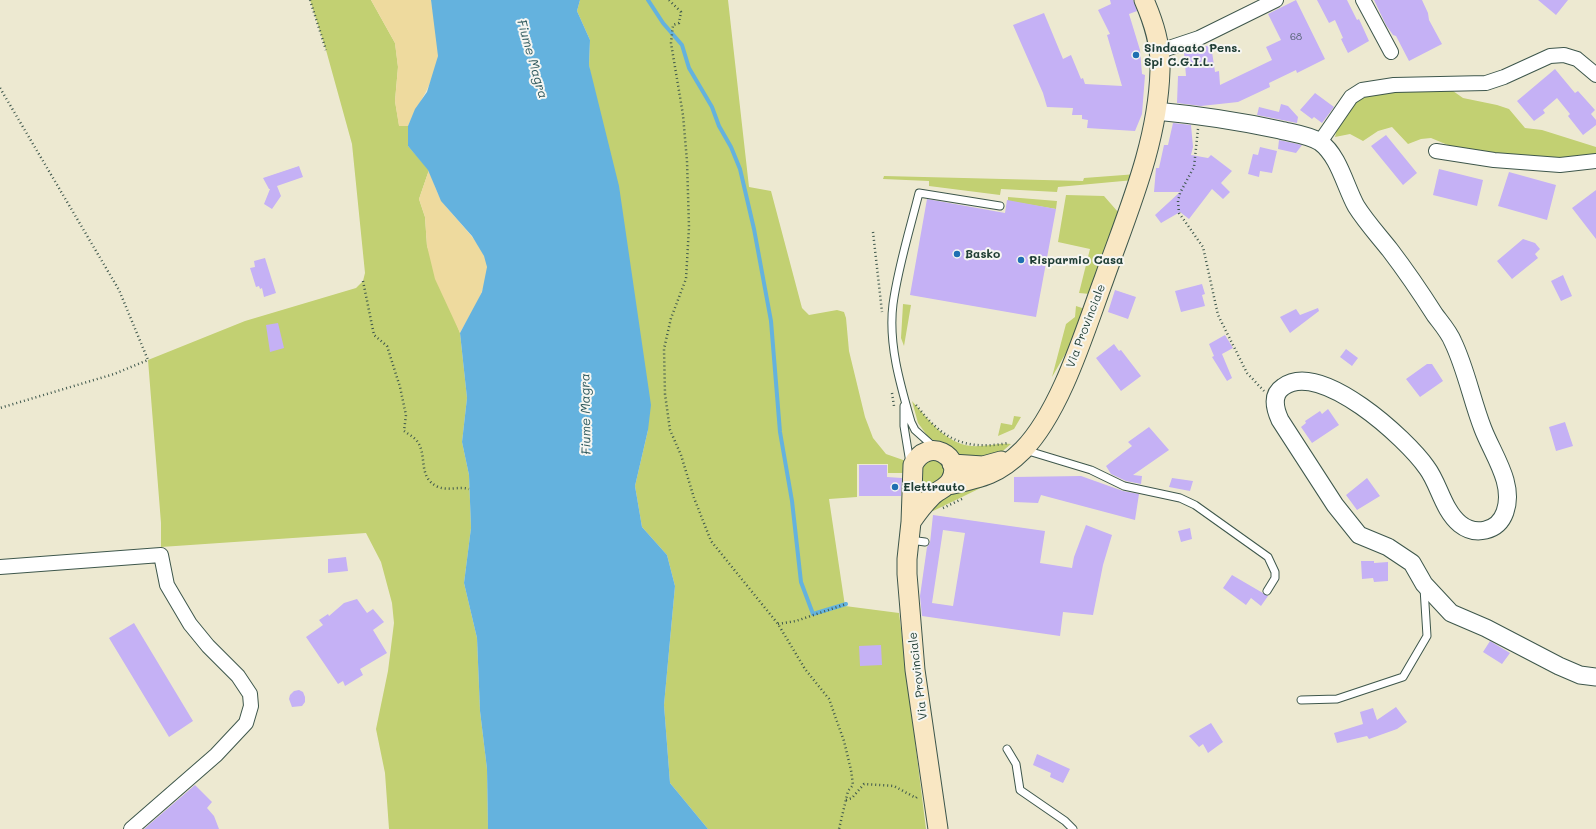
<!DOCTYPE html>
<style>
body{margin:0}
canvas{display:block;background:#ede9d1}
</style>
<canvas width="1596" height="829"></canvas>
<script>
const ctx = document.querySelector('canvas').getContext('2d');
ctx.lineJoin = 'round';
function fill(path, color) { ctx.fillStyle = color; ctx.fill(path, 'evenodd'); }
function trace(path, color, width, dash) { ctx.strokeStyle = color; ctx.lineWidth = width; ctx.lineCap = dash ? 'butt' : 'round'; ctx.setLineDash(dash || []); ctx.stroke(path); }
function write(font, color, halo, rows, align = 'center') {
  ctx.font = font + ' Mali,sans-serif'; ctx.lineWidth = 4; ctx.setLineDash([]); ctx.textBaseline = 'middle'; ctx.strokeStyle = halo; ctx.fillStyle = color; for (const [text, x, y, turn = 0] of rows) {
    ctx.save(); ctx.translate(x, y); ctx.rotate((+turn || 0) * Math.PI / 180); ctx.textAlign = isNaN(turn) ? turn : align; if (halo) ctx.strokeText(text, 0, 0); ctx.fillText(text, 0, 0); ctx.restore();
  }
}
fill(new Path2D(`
 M310 0H371L395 43 398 67 395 101 399 125 408 126V146L429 170 419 199 425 217 427 246 460 333 467 398 462 442 469 475 471 528 464 583 477 638 480 711 487 769 488 829H389L385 773 376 729 388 671 394 623 392 603 381 562 366 533 161 547V523L148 360 245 321 356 288 363 281 365 273 352 144 326 50Z
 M580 0H728L749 187 771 191 802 308 809 315 837 310 844 312 846 318 849 351 865 417 873 438 886 454 906 461 908 473H888V464H857V497L829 499 845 606 899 613 926 829H708L670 783 664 705 675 586 667 555 642 527 635 486 648 430 589 65 590 40 577 11Z
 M1425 90 1453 91 1463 98 1497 105 1509 109 1525 128 1542 130 1596 147V156L1569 158 1518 157 1455 148 1431 138 1421 139 1408 144 1392 127 1378 131 1363 141 1350 134 1335 137C1349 86 1382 93 1425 90Z
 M1137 174 1134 180 1058 187 1057 192 1001 189 1000 195 929 186V181L883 179 884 176 1083 181 1084 178Z
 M1066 195 1104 196 1118 212 1090 294 1079 293 1090 249 1058 242Z
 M1008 197 1057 201 1056 209 1008 201Z
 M903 304 911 305 904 346 901 338Z
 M1076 306 1085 309 1075 337 1052 377 1066 324 1075 317Z
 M912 401C928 419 945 443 971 446 984 447 999 443 1011 444L998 455 959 459 946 446 929 438 918 423Z
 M1014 416 1021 417 1014 429 998 436 1001 423 1012 425Z
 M938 455 949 474 931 486 920 479 919 465Z
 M995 481 933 511H925L958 488Z`), '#c2d072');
fill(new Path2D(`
 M371 0H431C433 15 439 41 438 56 436 80 417 105 408 126H399L395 101 398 67 395 43Z
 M429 170C433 180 436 192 442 201 453 218 489 248 487 269 486 292 471 313 460 333L435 279 427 246 425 217 419 199Z`), '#eeda9e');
fill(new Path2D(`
 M431 0H580L577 11 590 40 589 65 619 186 651 405 648 430 635 486 642 527 667 555 675 586 664 705 670 783 708 829H488L487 769 480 711 477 638 464 583 471 528 469 475 462 442 467 398 460 333 482 292 487 267 484 256 472 236 441 201 428 170 408 146V126L415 109 427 92 438 56Z`), '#64b2de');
trace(new Path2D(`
 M648 0 663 23 682 45 689 68 712 107 719 126 731 147 740 169 754 229 771 321 780 432 792 501 801 582 813 614 846 604`), '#64b2de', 4);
fill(new Path2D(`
 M1110 0H1133L1137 11 1129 14 1140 50 1142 74 1145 75 1142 114 1135 131 1087 128 1088 120 1082 119V115H1072L1073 108 1047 107 1043 93 1013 25 1044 13 1063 59 1071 55 1081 79 1083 78 1085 84 1122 86 1107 35 1110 34 1098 10 1111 4Z
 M1296 0 1325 59 1297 73 1296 70 1269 83 1270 87 1238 102 1201 106 1177 103 1178 76H1186L1184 52 1193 51V49L1211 45 1215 72 1219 71 1220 85 1272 60 1266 47 1281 40 1268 14Z
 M1317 0H1347L1357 20 1359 19 1369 41 1348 53 1341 39 1343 38 1335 20 1329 23Z
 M1374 0H1422L1428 13 1429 20 1442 44 1409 61 1396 36 1393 35 1386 25Z
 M1538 0H1568L1556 15Z
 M1555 69 1575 93 1578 91 1595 110 1591 114 1596 120V125L1583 135 1568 116 1570 114 1557 98 1543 110 1545 113 1534 121 1517 101Z
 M1315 93 1334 107 1322 123 1314 117 1312 119 1300 110Z
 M1281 104 1288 106 1298 117 1297 123 1257 115 1259 107 1279 112Z
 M1173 123 1191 125 1193 147 1191 155 1208 158 1211 155 1232 171 1221 183 1230 192 1223 199 1212 189 1189 219 1180 212 1161 223 1155 215 1180 192H1154L1156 168H1159L1164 145H1168Z
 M1386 135 1417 173 1403 185 1371 146Z
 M1279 140 1293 143 1302 145 1296 153 1278 149Z
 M1260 147 1277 151 1272 173 1260 171 1259 177 1248 174 1253 154 1258 155Z
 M299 166 303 177 277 186 281 196 272 209 264 204 270 189H269L263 178Z
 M1439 169 1483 180 1477 206 1433 195Z
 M1509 172 1556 185 1547 220 1498 206Z
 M1596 190V239L1572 208Z
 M927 199 1005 213 1007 200 1056 209 1036 317 910 295Z
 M1523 239 1535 243 1540 249 1535 254 1538 258 1512 279 1497 261Z
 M265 258 276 293 264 297 262 288 260 289 259 286 256 287 250 268 255 267 254 261Z
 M1563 275 1572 296 1561 301 1551 281Z
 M1202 284 1205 294 1202 295 1205 306 1181 312 1175 291Z
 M1115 290 1136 297 1128 319 1108 312Z
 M1318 308 1319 311 1290 333 1280 317 1296 309 1300 315Z
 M278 323 284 348 270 352 266 325Z
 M1225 335 1233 348 1222 354 1232 378 1227 381 1212 357 1214 356 1209 344Z
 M1114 344 1119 351 1121 350 1141 376 1121 391 1096 358Z
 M1346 349 1358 358 1352 366 1340 357Z
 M1427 364H1432L1443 381 1420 397 1406 379Z
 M1328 409 1339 425 1312 443 1301 427 1306 423 1305 421 1320 411 1322 414Z
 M1565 422 1573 446 1556 451 1549 427Z
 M1149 427 1169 450 1133 475 1142 476 1141 484 1126 481 1111 474 1106 466 1132 446 1128 442Z
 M859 465H887V477L902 478 901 496H859Z
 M1081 476 1123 491 1139 494 1135 520 1041 495 1038 503 1014 502V477Z
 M1172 478 1193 481 1190 491 1169 487Z
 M1367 478 1380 496 1357 510 1346 495Z
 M933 515 1045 531 1040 563 1072 568 1074 557 1086 525 1112 535 1103 565 1093 615 1063 612 1060 636 922 616 920 596 927 547 930 543ZM943 530 965 533 953 606 932 603Z
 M1190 528 1192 539 1181 542 1178 531Z
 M346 557 348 571 328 573V559Z
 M1361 561H1374V563L1388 562V581L1374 582 1373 578 1362 579Z
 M1232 575 1268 596 1261 606 1251 598 1246 605 1223 588Z
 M357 599 367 613 373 609 384 622 373 630 387 653 360 669 363 675 345 686 343 681 338 684 306 637 323 625 319 620 328 614 329 616 344 603Z
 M134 623 193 721 169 737 109 638Z
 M1490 641 1510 653 1502 664 1483 652Z
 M881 645 882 665 860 666 859 646Z
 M299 690 303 692 305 697V702L302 706 292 707 289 699 290 695 294 691Z
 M1396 707 1407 722 1397 729 1369 739 1367 736 1337 743 1334 733 1363 724 1360 712 1373 708 1377 720Z
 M1211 723 1223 742 1208 753 1203 744 1199 747 1189 736Z
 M1037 754 1070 769 1063 783 1050 777 1051 773 1033 765Z
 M195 785 212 802 207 808 214 816 219 829H144Z`), '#c5b1f5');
const service = new Path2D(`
 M904 406V426L910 463
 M934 447 915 430 911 422C900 384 888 343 893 304 898 267 910 229 919 193L1000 206
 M1025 450 1091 470 1124 486 1180 498 1195 505 1268 557 1275 572V578L1267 591
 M910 540 925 542
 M1301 700 1337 699 1403 677 1427 636 1424 588
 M1007 749 1016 764 1020 790 1065 821 1073 829`);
const minor = new Path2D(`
 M1363 0 1391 52
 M1160 51 1199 38 1276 0
 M1320 142 1351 97 1362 90 1394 85 1486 83 1504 77 1550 56 1564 55 1577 59 1596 75
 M1436 151 1494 160 1560 165 1596 161
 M0 567 161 555 167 585 190 624 208 646 238 676 250 694 251 706 246 723 216 755 131 829`);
const tertiary = new Path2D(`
 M1156 111C1198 115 1239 121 1280 130 1292 133 1309 135 1320 142 1339 156 1345 186 1356 206 1366 222 1379 236 1390 250 1406 271 1421 293 1435 315 1441 323 1449 332 1453 342 1466 369 1472 401 1483 429 1493 455 1515 484 1505 512 1498 532 1475 536 1460 524 1443 510 1439 484 1427 468 1407 439 1320 359 1283 387 1271 395 1275 409 1280 420L1335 505 1359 535 1388 547 1412 563 1424 584 1451 613 1486 628 1559 666 1580 675 1596 677`);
const secondary = new Path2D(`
 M952 464 983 466 1001 461
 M948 485C981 478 998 475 1023 450 1061 411 1085 330 1104 279 1128 211 1158 143 1160 70 1161 45 1154 23 1144 0
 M911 522C917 513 924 504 932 496 938 490 947 488 951 480 964 456 927 436 913 465L911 522 907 559V574L915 670 938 829`);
trace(service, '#3e574c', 9);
trace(minor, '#3e574c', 16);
trace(tertiary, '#3e574c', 19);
trace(secondary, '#3e574c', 21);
trace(new Path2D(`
 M310 0 326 50
 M669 0 681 12 679 23 673 25 671 43 683 115 687 161 689 227 686 279 671 318 664 349 665 394 670 430 681 455 694 498 711 541 778 624 805 669 829 699 844 741 851 770 853 785 848 791 839 829
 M0 88 119 290 148 360 114 374 0 408
 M1198 129 1194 167 1180 193 1178 201 1179 213 1203 247 1218 315 1247 373 1264 391
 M873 232 882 312
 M363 281 374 335 387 346 400 387 406 415 404 431C408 434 414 437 417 441 428 456 417 477 438 487 448 491 460 486 469 489
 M892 393 894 406
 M916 405C922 412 928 420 935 426 956 446 980 448 1008 443
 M943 508 964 498
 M778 624 796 621 846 604
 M846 800 852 798 864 784 894 786 916 798 918 796`), '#3e574c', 2.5, [1, 3]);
trace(service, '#fff', 7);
trace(minor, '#fff', 14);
trace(tertiary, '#fff', 17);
trace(secondary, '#f9e7c3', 19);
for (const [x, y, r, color] of [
 [1136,55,4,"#1f6fb2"],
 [957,254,4,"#1f6fb2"],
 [1021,260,4,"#1f6fb2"],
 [895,487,4,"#1f6fb2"]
]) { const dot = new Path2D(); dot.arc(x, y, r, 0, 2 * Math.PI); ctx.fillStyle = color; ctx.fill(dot); trace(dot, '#f6f6f2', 1.5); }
write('10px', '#485a64', null, [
 ["68",1296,37]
]);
write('bold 12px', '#1f3d34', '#f6f6f2', [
 ["Sindacato Pens.",1144,48],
 ["Spi C.G.I.L.",1144,62],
 ["Basko",965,254],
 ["Risparmio Casa",1029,260],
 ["Elettrauto",903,487]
], 'left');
write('12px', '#1f3d34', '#f6f6f2', [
 ["Via Provinciale",1086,326,-69],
 ["Via Provinciale",918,676,-97]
]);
write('italic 13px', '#305a5e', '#f6f6f2', [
 ["Fiume Magra",532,59,74],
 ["Fiume Magra",586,414,-91]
]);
</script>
